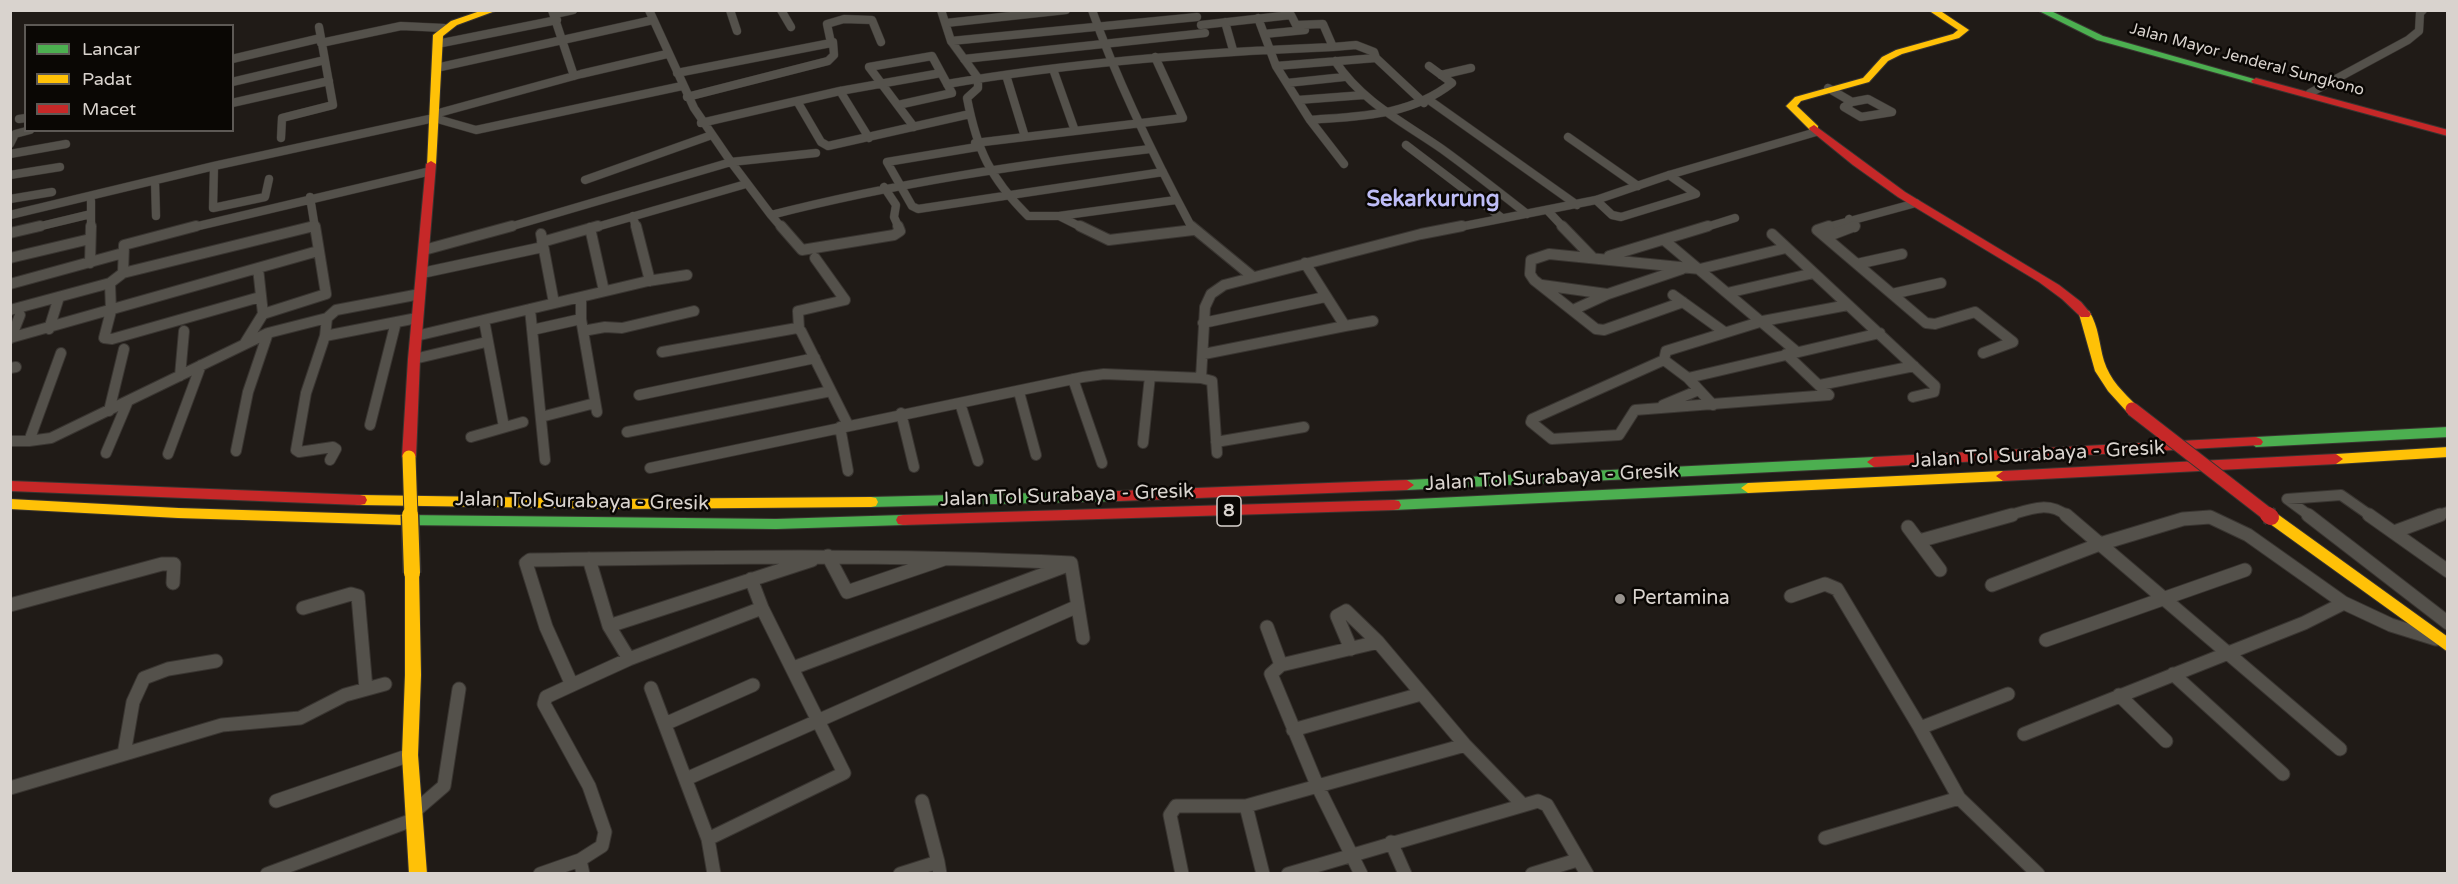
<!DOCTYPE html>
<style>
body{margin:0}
#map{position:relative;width:2458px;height:884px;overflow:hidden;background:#201b17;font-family:"Varela Round",sans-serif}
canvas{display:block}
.frame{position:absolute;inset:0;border:12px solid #d9d3ce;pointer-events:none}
.legend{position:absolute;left:24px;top:24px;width:210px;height:108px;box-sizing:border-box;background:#0a0704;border:2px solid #5d5955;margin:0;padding:8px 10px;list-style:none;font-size:18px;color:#d9d3ce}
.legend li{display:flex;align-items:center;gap:12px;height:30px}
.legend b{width:30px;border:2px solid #5d5955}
</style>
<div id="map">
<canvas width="2458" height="884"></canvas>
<div class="frame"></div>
<ul class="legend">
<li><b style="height:8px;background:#4caf50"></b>Lancar</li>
<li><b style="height:8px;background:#ffc107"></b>Padat</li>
<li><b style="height:8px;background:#c62828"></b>Macet</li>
</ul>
</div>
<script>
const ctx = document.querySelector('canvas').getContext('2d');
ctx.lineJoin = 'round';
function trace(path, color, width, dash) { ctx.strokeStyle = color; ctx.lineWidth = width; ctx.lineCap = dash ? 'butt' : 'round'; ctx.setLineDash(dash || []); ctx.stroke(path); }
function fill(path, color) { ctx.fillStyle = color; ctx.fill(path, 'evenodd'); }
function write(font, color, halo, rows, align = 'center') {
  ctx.font = font + ' "Varela Round",sans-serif'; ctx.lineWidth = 5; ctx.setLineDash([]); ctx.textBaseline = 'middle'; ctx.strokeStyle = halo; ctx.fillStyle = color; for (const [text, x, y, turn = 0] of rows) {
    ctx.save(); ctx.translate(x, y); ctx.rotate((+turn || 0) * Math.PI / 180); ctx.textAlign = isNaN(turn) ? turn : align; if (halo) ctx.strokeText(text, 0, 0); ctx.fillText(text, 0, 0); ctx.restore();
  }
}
const streetFar2 = new Path2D(`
 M552 10 574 76
 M649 10 694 108 731 162 816 153
 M730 10 737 31
 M781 10 791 27
 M941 10 951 41 978 78V88L967 98C977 150 990 178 1028 216H1059L1083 228
 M1092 10C1119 86 1154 157 1192 228
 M555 14 573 10
 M1258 18 1276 66 1310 120 1344 164
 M1225 22 1233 50
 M946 23 1066 10
 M1201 25 1291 15 1296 25 1323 24 1333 47 1356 45 1374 52 1376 58
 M1264 34 1305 30
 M951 41 1197 17
 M321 43 401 26 444 28
 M437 44 557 20
 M232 59 321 38
 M964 59 1205 33
 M1335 61C1362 102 1403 122 1442 149 1471 170 1499 192 1527 214
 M1276 66 1376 58 1424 103
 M436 68 653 20
 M1053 69 1075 131
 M677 73 831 43 827 24 844 19 872 20 881 42
 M1006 75 1025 137
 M1441 75 1471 68
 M232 82 325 60
 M1287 83 1344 77
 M947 84C1075 62 1203 52 1333 47
 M1828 88 1852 102
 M840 91 869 138
 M2310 93 2408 40 2419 31 2420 13 2423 10
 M687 97 828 61 834 55 833 42
 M1868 99 1892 112 1861 117 1844 107 1852 102Z
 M1298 100 1364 95
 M1429 100 1577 205
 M797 101 821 142 828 146 970 114
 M232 103 329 81
 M898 105 952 93 932 56 869 67 914 127
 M435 114 581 74 667 54
 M19 119 26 118
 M1310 120C1361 116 1410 116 1452 83L1429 66
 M701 123 840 91 941 73
 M1568 137 1638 186
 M281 138 282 118 333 105 319 27
 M975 143 1183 118 1155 57
 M10 144 15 134 30 130
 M1406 145 1502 218
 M977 147 887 162 912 206 918 209 1163 172
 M10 154 66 144
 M214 166 213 208 265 197 269 179
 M10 175 60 167
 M585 180 709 136
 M155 181 156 216
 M884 187 896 205 894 217 899 228
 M310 197 315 228
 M10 199 52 192
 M1596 200 1612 215 1621 217 1696 194 1669 175
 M1548 211 1564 228
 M10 215 214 166 434 118 476 130 682 86
 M771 215 782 228
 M633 216 636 228
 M1059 216 1176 200
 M1849 219 1855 228
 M33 228 91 214
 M91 228V201
 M190 228 431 171
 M308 228 314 226
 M506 228 731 162 771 215C896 183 1022 164 1150 149
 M593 228 746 184
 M1454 228 1596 200 1669 175 1816 132
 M1703 228 1735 218
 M1824 228 1916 203`);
const streetFar1 = new Path2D(`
 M196 226 124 245 123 273 110 283 111 311 104 338 112 339 260 297
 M636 226 650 281
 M781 226 802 250 894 235 900 231 898 226
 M1080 226 1109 240 1193 230
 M1191 226 1253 277
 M1562 226 1592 257
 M1829 226 1817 230 1926 323 1935 324 1975 312 2013 342 1983 353
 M590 228 604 291
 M10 233 40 226
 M541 234 554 303
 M1772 234 1935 386 1934 392 1913 397
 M1826 237 1855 226
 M1664 240 1797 352
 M542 242 598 226
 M424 250 512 226
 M1609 256 1708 226
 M10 258 90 239
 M90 263 91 226
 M1857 264 1902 254
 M123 273 314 226
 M422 273 543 247
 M10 284 123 253
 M1542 285 1607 294
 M1727 293 1814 273
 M1892 294 1941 283
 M1673 295 1723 331
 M581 299V319L597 412
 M1683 302 1604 330 1596 329 1534 280 1530 274 1531 260 1549 254 1700 269 1786 248
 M530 309 545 460
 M10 310 110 283
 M1573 310 1608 294 1682 269
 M263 314 326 294 315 226
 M484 320 504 427
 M1203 323 1325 297
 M1345 326 1373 321
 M49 329 59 297
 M799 329 798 311 845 300 815 258
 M532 330 581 319
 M583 331 605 327 622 328 694 311
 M325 336 417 318
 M416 336 648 281 687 275
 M10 338 318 251
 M11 338 20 315
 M245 343 263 314 258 268
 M662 352 797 328 801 331 848 425
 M61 353 29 441 51 438 268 333 327 318
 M1204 354 1345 326 1305 263
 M414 359 486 342
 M1664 360 1532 419 1531 422 1552 439 1619 435 1635 410 1829 395 1786 354
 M10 368 16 367
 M180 376 184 331
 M1201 378 1205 307 1211 294 1224 285 1421 234 1462 226
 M1688 378 1880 333
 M1073 379 1102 463
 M1820 385 1914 366
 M1019 392 1036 455
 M639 395 815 358
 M960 403 978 461
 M1663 405 1699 390
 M1713 405 1688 378 1664 360 1666 351 1763 321 1848 305
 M109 411 124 349
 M901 413 914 467
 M541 417 595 403
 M370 425 396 322
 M840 427 848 471
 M627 432 831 391
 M471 437 523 422
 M10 441H29
 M1216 442 1304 427
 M1143 443 1150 376
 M236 451 248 392 268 333
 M106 453 128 401
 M168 454 201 365
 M330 460 336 449 333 447 299 452 296 450 306 393 325 336 327 318 336 310 420 294
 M650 468 1083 377 1104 374 1201 378 1212 381 1217 453
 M2007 516C2028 510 2048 500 2067 516
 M2310 516 2287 499 2341 495 2371 516
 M2436 516 2448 512`);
const street = new Path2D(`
 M2066 515 2340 749
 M2308 515 2448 623
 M2369 515 2448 571
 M1908 527 1940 570
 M2394 532 2440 515
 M1919 541 2012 515
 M828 556 847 592 944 559
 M589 559 609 626 629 659
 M1071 563 1083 638
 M1992 585 2100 544 2183 519 2210 517 2248 535 2344 603 2391 625 2436 639
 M1791 596 1825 584 1837 589 1920 728
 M10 605 162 564H174L173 583
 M303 608 351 594 358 596 366 689
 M762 608 629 659 572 685 546 627 526 563 530 560C710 557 891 554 1071 563
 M609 626 812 560
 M1267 627 1281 665
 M2046 640 2245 570
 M1351 649 1337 616 1346 611 1378 642 1465 745 1522 804
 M793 668 1068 565
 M2173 674 2283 774
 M572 685 546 697 544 704 589 786 605 832 602 846 580 860 583 874
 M651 688 708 839 714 874
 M2008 694 1920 728 1959 798 2038 874
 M2119 695 2166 741
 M665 724 753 685
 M1293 730 1421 694
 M2024 734 2304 623 2344 603
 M124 754 133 702 144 678 168 669 216 661
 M686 779 1078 606
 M10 788 222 725 300 718 345 695 385 684
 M276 801 410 755
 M922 801 938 862
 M1246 806 1263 874
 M415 811 444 786 459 689
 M1825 838 1959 798
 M708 839 844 773 762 608 751 579
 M1391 842 1405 874
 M267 874 415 819
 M540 874 580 860
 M900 874 938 862 940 874
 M1182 874 1170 815 1176 806H1246L1465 745
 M1288 874 1538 801 1547 805 1587 874
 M1361 874 1317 785 1271 674 1281 665 1378 642
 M1532 874 1577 860`);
const fast = new Path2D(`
 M2037 10H2049L2103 36 2261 81 2253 83 2097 40Z
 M2448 427V437L2256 447 2249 442 2256 437Z
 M1874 457 1881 462 1874 467 1407 490 1400 485 1407 480Z
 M1748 483 1755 488 1748 493 1394 510 1389 509 1387 505 1389 501 1394 500Z
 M1118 491 1123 492 1125 496 1123 500 1118 501 871 507 866 506 864 502 866 498 871 497Z
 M403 515 776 519 903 515 908 516 910 520 908 524 903 525 776 529 403 525 398 524 396 520 398 516Z`);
const slow = new Path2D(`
 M483 10H498L457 25 443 36 436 164 431 167 427 166 433 35 451 21Z
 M1928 10H1939L1969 30 1959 38 1902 54 1888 61 1869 82 1801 101 1797 106 1818 126V130H1810L1786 106 1795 97 1863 78 1882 57 1896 50 1953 34 1958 30Z
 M2085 310 2089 311C2099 327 2099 344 2104 361 2110 380 2123 392 2137 406L2139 409 2137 412H2127L2108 391 2095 371 2079 314Z
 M2448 447V457L2336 464 2329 459 2336 454Z
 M2003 471 2010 476 2003 481 1748 493 1741 488 1748 483Z
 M360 495 619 499 871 497 876 498 878 502 876 506 871 507 619 509 360 505 355 504 353 500 355 496Z
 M10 499 178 508 403 515 408 516 410 520 408 524 403 525 178 518 10 509Z
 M2271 512 2276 513 2448 637V652L2266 521 2264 517 2266 513Z
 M412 567 417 569 419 573 421 675 418 755 427 874H409L402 755 405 675V573L407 569Z`);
const jam = new Path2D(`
 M2256 78 2448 130V136L2253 83 2251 81Z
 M1814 125 1905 192 2059 285 2081 302 2091 314 2089 317H2081L2062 299 2039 282 1898 197 1853 165 1810 130 1809 128Z
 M431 161 436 164 420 359 416 457 409 462 402 457 408 359 426 164Z
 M2256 437 2261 439 2263 442 2261 445 1874 467 1867 462 1874 457Z
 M2336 454 2343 459 2336 464 2003 481 1996 476 2003 471Z
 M1407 480 1414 485 1407 490 1118 501 1113 500 1111 496 1113 492 1118 491Z
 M10 481 360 495 365 496 367 500 365 504 360 505 10 491Z
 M1394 500 1399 501 1401 505 1399 509 1394 510 903 525 898 524 896 520 898 516 903 515Z`);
trace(streetFar2, '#393531', 9);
trace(streetFar1, '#393531', 12);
trace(street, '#393531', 15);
trace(fast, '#393531', 2);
trace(slow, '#393531', 2);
trace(jam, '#393531', 2);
trace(streetFar2, '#54514b', 8);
trace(streetFar1, '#54514b', 10);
trace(street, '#54514b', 13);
fill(fast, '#4caf50');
fill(slow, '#ffc107');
fill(jam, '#c62828');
const slowBridgeFar1 = new Path2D(`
 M409 457 411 516`);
const slowBridge = new Path2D(`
 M410 515 412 573`);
const jamBridgeFar1 = new Path2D(`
 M2132 409 2270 516`);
const jamBridge = new Path2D(`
 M2268 515 2271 517`);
trace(slowBridgeFar1, '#393531', 15, []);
trace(slowBridge, '#393531', 19, []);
trace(jamBridgeFar1, '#393531', 15, []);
trace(jamBridge, '#393531', 19, []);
trace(slowBridgeFar1, '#ffc107', 13);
trace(slowBridge, '#ffc107', 16);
trace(jamBridgeFar1, '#c62828', 13);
trace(jamBridge, '#c62828', 16);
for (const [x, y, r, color] of [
 [1620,599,6,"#98938e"]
]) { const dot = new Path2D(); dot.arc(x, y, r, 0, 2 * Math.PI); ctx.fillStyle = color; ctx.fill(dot); trace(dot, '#0a0704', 2); }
write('16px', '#d9d3ce', '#0a0704', [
 ["Jalan Mayor Jenderal Sungkono",2247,60,15]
]);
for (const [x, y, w] of [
 [1229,511,24]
]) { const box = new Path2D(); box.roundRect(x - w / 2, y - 15, w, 30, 4.5); ctx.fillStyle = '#0a0704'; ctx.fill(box); trace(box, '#d9d3ce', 1.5); }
write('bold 18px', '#d9d3ce', null, [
 ["8",1229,511]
]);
write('20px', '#d9d3ce', '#0a0704', [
 ["Jalan Tol Surabaya - Gresik",2038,455,-3],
 ["Jalan Tol Surabaya - Gresik",1552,478,-3],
 ["Jalan Tol Surabaya - Gresik",1067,496,-2],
 ["Jalan Tol Surabaya - Gresik",582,502,1]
]);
write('20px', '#d9d3ce', '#0a0704', [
 ["Pertamina",1632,599]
], 'left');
write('bold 22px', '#bebdf6', '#0a0704', [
 ["Sekarkurung",1433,200]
]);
</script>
